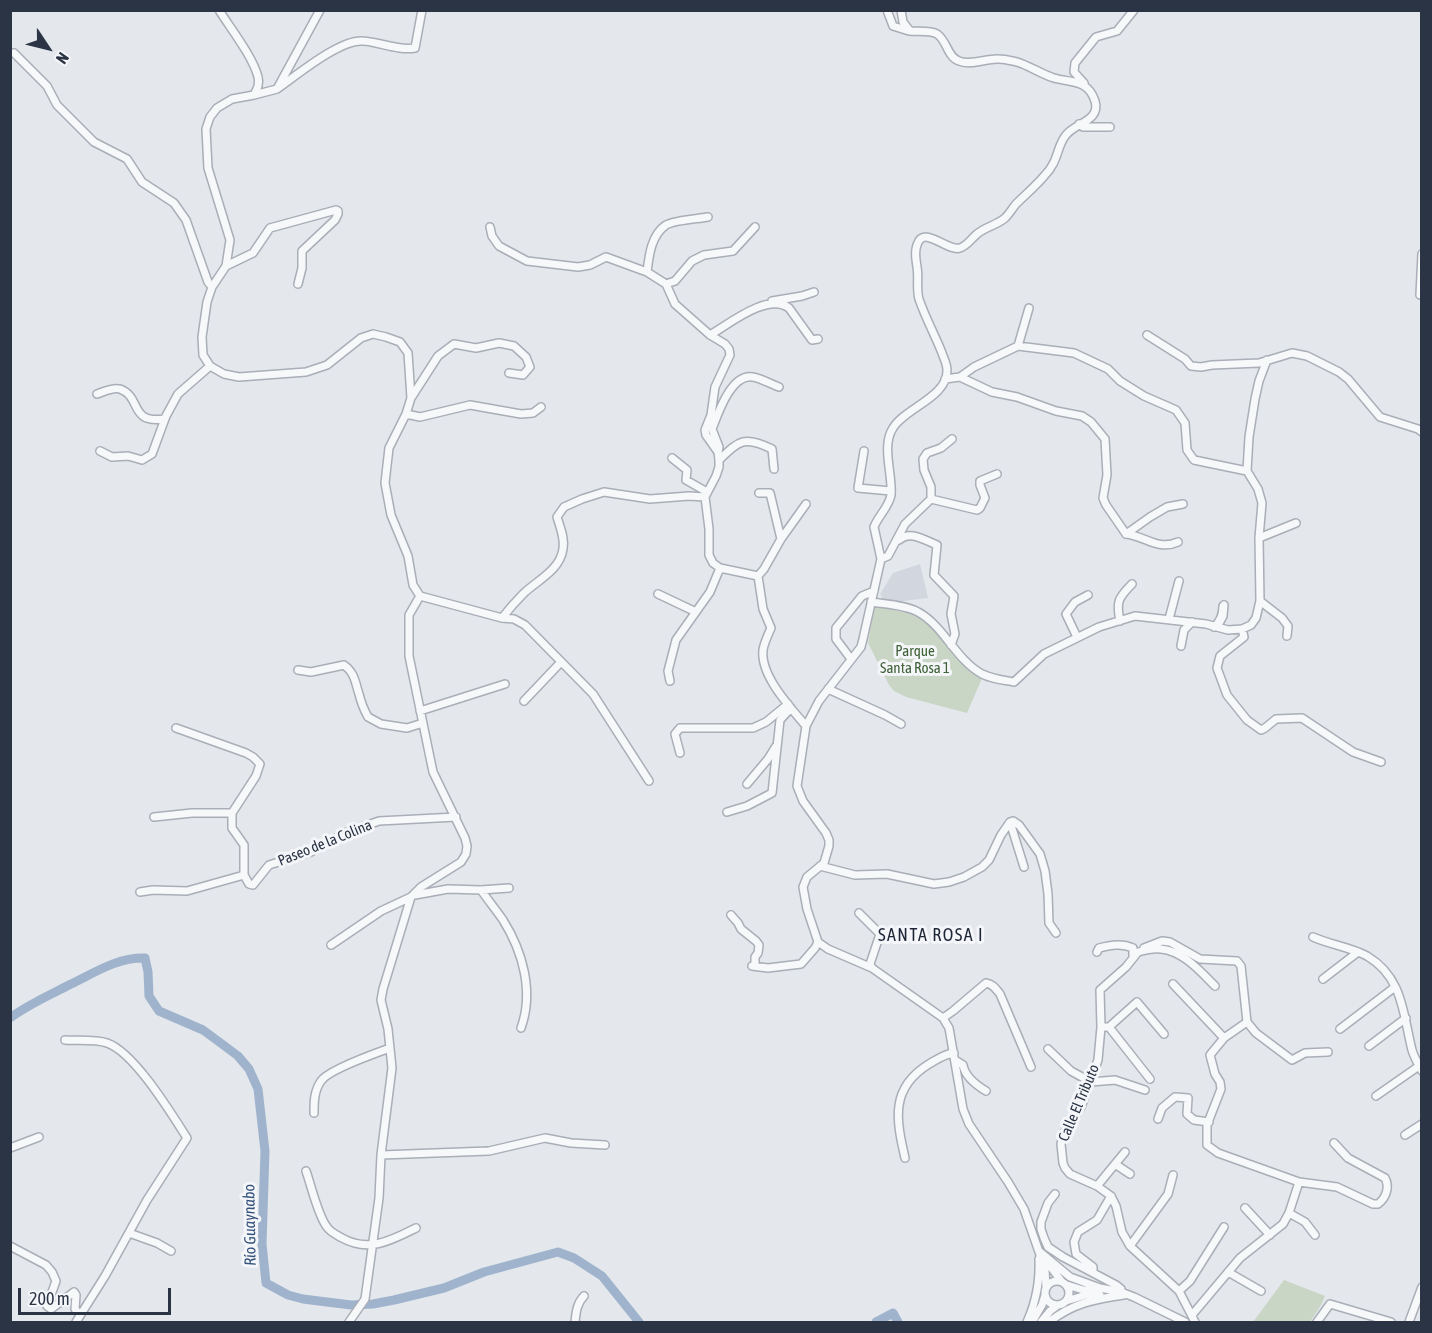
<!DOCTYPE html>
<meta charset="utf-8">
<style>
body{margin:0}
#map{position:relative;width:1432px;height:1333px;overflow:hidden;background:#e4e7ec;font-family:"Asap Condensed",sans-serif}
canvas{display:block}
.frame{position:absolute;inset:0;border:12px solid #2b3445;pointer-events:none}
.north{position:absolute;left:18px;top:18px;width:60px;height:60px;-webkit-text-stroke:4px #f4f6f9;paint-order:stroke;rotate:125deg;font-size:16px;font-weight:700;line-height:24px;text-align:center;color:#2b3445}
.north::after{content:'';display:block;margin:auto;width:21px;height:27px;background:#2b3445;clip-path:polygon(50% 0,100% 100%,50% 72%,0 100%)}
.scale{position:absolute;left:18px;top:1288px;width:153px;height:27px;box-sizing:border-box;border:3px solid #2b3445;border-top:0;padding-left:8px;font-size:18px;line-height:21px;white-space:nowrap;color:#2b3445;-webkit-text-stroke:4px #f4f6f9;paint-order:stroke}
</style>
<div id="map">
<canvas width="1432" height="1333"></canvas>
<div class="frame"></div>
<div class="north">N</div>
<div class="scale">200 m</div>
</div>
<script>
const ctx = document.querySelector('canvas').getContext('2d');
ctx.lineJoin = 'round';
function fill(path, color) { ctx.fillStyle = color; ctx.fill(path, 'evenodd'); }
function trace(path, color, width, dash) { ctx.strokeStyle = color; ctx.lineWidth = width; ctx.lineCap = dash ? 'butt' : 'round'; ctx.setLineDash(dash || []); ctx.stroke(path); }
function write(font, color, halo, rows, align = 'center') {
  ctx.font = font + ' "Asap Condensed",sans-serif'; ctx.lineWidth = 6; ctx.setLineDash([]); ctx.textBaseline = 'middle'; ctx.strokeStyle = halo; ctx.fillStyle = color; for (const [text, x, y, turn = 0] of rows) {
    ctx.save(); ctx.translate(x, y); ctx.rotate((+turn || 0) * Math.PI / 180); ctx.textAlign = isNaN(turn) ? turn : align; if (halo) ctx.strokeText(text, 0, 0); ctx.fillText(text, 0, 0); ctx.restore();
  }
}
fill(new Path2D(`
 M920 564 928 598 895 602 884 601 880 594 893 573Z`), '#d2d6de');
fill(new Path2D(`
 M874 606 919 615 983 676 967 713 906 697 894 691 889 685 868 643Z
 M1284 1280 1325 1296 1321 1305 1310 1322H1253Z`), '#c9d6c5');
trace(new Path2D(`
 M10 1018C29 1004 50 995 71 984 94 973 118 957 145 958L148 972 149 996 159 1011 203 1030 222 1044 238 1056 249 1069 258 1089 265 1151 262 1244 266 1283 288 1295 303 1299 351 1305 373 1304 394 1300 444 1288 484 1272 558 1252 574 1258 602 1276 639 1322
 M876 1322 893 1313 898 1322`), '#9fb4cc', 9);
const minor = new Path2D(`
 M219 10C231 29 253 57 258 77 260 84 257 89 254 95L232 99 217 108 210 117 206 129 208 168 230 240 226 266 212 287 207 302 202 337 203 355 210 366 224 374 239 377 306 372 327 365 361 338 373 334 386 337 400 342 408 353 411 398 406 414 389 448 385 483 391 515 408 556 413 585 420 596 502 618 514 619 525 625 593 694 649 781
 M887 10 893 26 909 31
 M901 10 903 22 910 31C918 32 930 30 937 34 947 40 947 57 959 61 971 66 987 58 999 59 1005 59 1012 61 1017 62 1030 66 1041 74 1054 78 1071 83 1088 79 1095 101 1101 121 1075 123 1066 135 1059 143 1058 155 1053 164 1051 168 1048 172 1045 175 1036 186 1026 194 1016 204 1012 209 1009 214 1005 218 997 225 985 227 977 234 972 238 967 246 960 248 947 252 924 224 917 245 914 253 916 259 917 267 919 277 916 289 919 299 925 317 935 335 942 353 944 359 947 364 947 370 948 397 905 408 893 428 881 446 893 475 891 495 889 507 878 516 874 527L881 559 863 639 861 647 819 701 806 726 797 786 803 801 826 833 829 840V846L824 863 807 877 803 887 807 909 818 942 828 949 872 968 943 1018 949 1028 963 1109 969 1124 1008 1182 1024 1209 1045 1269 1046 1288
 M14 53 47 86 57 105 94 142 127 159 142 182 174 203 186 220 208 282 212 287
 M1084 83 1074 72 1075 63 1096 37 1117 31 1134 10
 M277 89C297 75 340 39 363 41 380 42 398 51 415 48L422 10
 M254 95 277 89 320 10
 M1079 124 1083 127H1110
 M490 227 492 236 499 246 527 261 578 267 590 265 606 257 647 272 666 284 675 304 710 335 725 344 729 349 730 355 715 387 711 415 705 430 706 435 718 452 719 460V467L716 476 705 497 709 529V555L713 563 720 568 758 576 763 609 771 628C768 635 764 643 763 650 760 676 791 708 806 726
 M1422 254 1420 295H1422
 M226 266 253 253 270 228 336 210 338 211V214L335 220 302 251V268L298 284
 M647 272C649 256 651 235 666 225 675 220 697 219 708 217
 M666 284 675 281 692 261 704 255 733 251 755 227
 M772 301 802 296 814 292
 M710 335C729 324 768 292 789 308L812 340 818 339
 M1147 335 1185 359 1191 366 1201 367 1212 365 1259 363 1292 353 1307 356 1339 372 1348 379 1380 417 1418 429 1422 432
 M1018 346 1029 308
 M960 377 992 392 1017 397 1056 411 1082 416 1091 422 1105 439 1107 475 1103 498 1106 505 1126 534 1150 517 1167 507 1183 504
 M945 379 960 377 974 367 1018 346 1074 353 1108 369 1120 381 1144 396 1176 410 1185 423 1187 450 1194 460 1247 471
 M97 394C103 392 113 387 120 389 142 397 129 424 164 419
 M411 398 438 356 454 344 476 348 499 343 514 346 526 357 530 367 523 375 509 373
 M406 414 420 417 470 405 521 414 533 413 541 407
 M100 451 112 457 128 456 142 460 152 454 166 416 178 394 210 366
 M864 451 858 488 891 491
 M718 452 719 447 712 429C718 414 731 373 753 377 760 378 773 385 779 387
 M672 458 687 470 686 480 707 492
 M719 460C739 441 744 435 772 449L774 469
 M759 493H770L781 539
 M931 499 977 510 980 508 985 498 980 485V481L997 474
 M1126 534C1145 536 1158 551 1178 542
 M1259 538 1296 523
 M899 540C910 530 924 540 937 545L934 575 954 596 951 614 955 634 951 645
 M881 559 888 556 905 524 931 499V487L924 470 923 459 927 453 941 448 952 439
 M758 576 764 569 781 539 806 504
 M658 594 696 612
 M1260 601 1282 618 1288 626 1287 636
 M871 602C884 604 906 605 918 612 944 626 955 659 982 674 992 679 1003 680 1014 682L1044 654 1099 627 1135 616 1206 624 1228 630 1242 629 1251 625 1256 618 1260 601 1259 538 1262 503 1258 489 1247 471 1249 437 1255 399 1259 381 1267 360
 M502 618C509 609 516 601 524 593 538 580 560 570 563 549 565 538 560 527 557 517L564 507 582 499 604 492 650 499 689 496 705 497
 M1169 619 1179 581
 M1120 621C1116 602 1118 598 1132 584
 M1214 627C1221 621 1223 614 1223 606L1224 605 1223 616 1217 627
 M1242 629 1244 637 1220 656 1217 668 1227 695 1247 720 1261 730 1265 728 1276 719 1302 718 1353 752 1381 762
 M1077 637 1066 614 1075 602 1088 595
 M1181 646 1184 630 1192 622
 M851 659 836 639V628L862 596 874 591
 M298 670 311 672 344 665C355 673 355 682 359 694 361 702 364 710 368 717L381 724 407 728 423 723
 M670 681 668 671 676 640 710 592 720 568
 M828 689 885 715 901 724
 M524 701 561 662
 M420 711 505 684
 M176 728 246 753 253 757 260 764 256 776 232 813V828L244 845V875L249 884 253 885 269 865 311 852 345 833 379 821 456 817
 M680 753 675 734 680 728H753L766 722 788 704
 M747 784 768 759 776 746
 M727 812 747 806 772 793 780 720 791 708
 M154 817 192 813H232
 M1010 822 1024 867
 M820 866 855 875 887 874 934 884 949 882 964 877 982 867 989 860 1001 835 1010 822 1013 821 1019 825 1040 854 1045 871 1048 894 1049 923 1056 933
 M481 890C488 900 496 910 503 920 523 952 534 992 521 1028
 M140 892 153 890 187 891 244 875
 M415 895 448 889 481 890 509 888
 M859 913 880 934 870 964 872 968
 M731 915 738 923 741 929 756 941 759 945 758 953 755 957V966
 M1313 937C1331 945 1350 947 1367 956 1403 977 1403 1014 1412 1050 1414 1057 1418 1064 1422 1071
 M331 945 381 911 411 897 421 887 461 862 466 854 467 846 465 838 433 772 409 656V615L420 596
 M1144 948 1162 941 1170 942 1200 959 1237 961 1241 966 1247 1022 1224 1038 1210 1055 1215 1074 1220 1082 1221 1089 1207 1125V1145L1218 1153 1299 1182
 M1097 952 1099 948C1111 945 1122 943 1133 948V957
 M752 966 768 968 801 964 815 948 818 942
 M1323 979 1358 952
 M1173 984 1224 1038
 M943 1018 953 1011 986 983C993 984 996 989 1000 994L1031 1067
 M1247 1022 1256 1033 1292 1060 1305 1053 1328 1052
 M1101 1027H1109L1137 1002 1164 1034
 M1109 1027 1150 1079
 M1340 1029 1395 987
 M65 1040C78 1041 95 1039 107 1043 134 1052 171 1113 187 1138L147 1200 105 1276 76 1322
 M1369 1046 1406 1018
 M1048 1049 1071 1071 1091 1082 1115 1080 1145 1090
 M955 1060 963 1065C965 1077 976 1085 986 1091
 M1376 1096 1419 1066
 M314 1113C314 1102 314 1091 321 1081 328 1070 376 1053 390 1048
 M1158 1119 1162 1108 1175 1097 1188 1098 1187 1114 1194 1120 1209 1122
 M1405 1135 1422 1124
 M10 1148 39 1137
 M381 1155 489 1151 545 1138 571 1143 605 1145
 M905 1158C896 1119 890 1088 929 1064 938 1059 944 1054 954 1053
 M1115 1164 1130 1174
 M306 1171C311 1185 318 1216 327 1227 330 1232 337 1235 342 1238 369 1253 392 1240 416 1228
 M1097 1186 1125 1152
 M1055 1194 1048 1203 1041 1222V1229L1044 1238 1048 1247 1063 1257 1116 1285 1121 1289V1292
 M1245 1208 1270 1235
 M1289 1213 1305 1222 1315 1235
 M129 1233 157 1243 171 1251
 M10 1246 46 1265 52 1272 56 1281 47 1306 51 1309 74 1292 76 1295 75 1309 80 1315
 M1130 1246 1168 1194 1173 1175
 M1040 1252 1070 1277 1100 1288 1121 1292 1134 1297 1185 1322
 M1047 1262 1062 1282
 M1093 1272V1267L1076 1254 1074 1242 1078 1232 1097 1220 1111 1196
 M1228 1272 1261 1291
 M1045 1293a12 12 0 1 1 24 0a12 12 0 1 1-24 0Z
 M1067 1285 1083 1290 1095 1291
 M1179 1291 1190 1281 1224 1227
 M1066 1301 1086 1295H1100
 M1192 1315 1240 1258 1283 1224 1289 1213 1299 1182 1337 1187 1373 1204H1378C1386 1198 1390 1187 1385 1178L1348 1158 1334 1143
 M349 1322 365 1299 379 1198 381 1155 392 1068 388 1029 381 1000 383 989 411 897
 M575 1322C576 1312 577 1303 584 1296
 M1027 1322C1036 1302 1040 1282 1039 1259
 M1032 1322 1042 1305 1045 1295
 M1041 1322 1050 1311 1057 1306
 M1049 1322C1073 1303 1095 1299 1124 1295
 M1195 1322 1179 1291 1130 1246 1122 1232 1116 1206 1111 1196 1097 1186 1070 1174 1065 1168 1063 1163 1061 1144 1064 1133 1081 1107 1098 1060 1101 1027 1100 990 1126 967 1138 952C1145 950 1153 948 1161 949 1183 951 1200 971 1215 986
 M1317 1322 1330 1304 1391 1322
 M1409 1322 1422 1287`);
trace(minor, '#a9aeb7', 10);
trace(minor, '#f7f8fa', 7);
write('15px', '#3f6138', '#f4f6f9', [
 ["Parque",915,651],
 ["Santa Rosa 1",915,668]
]);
write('15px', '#2b3445', '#f4f6f9', [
 ["Paseo de la Colina",325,843,-22],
 ["Calle El Tributo",1079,1103,-67]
]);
write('italic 16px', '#34527a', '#f4f6f9', [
 ["Río Guaynabo",250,1225,-91]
]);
ctx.letterSpacing = '1.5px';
write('18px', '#1d2536', '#f4f6f9', [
 ["SANTA ROSA I",931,935]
]);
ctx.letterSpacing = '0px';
</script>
